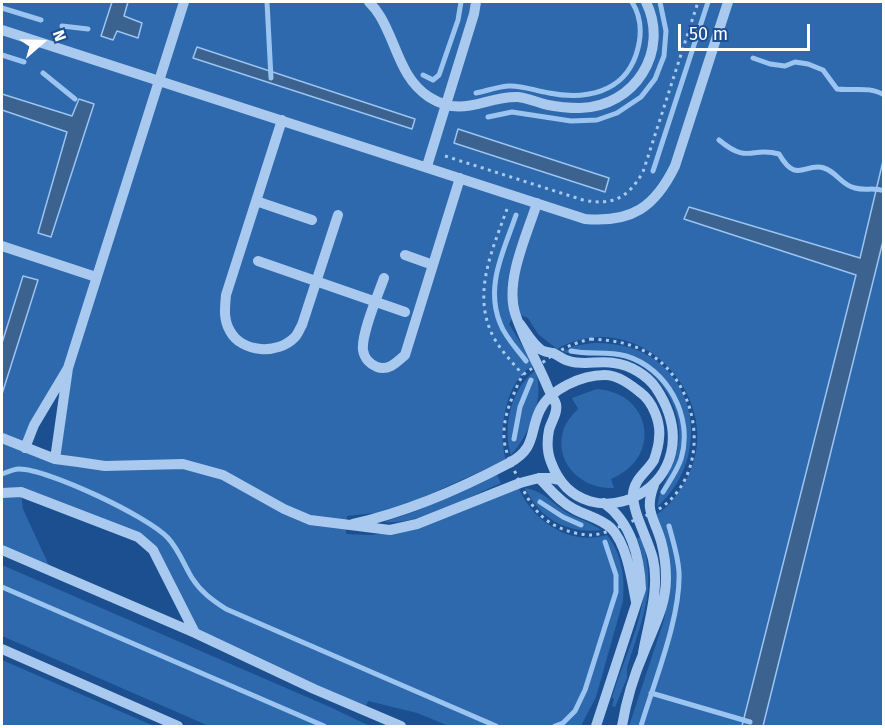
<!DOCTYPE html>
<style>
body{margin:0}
#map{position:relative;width:885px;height:728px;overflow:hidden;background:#1b4f8f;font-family:"Fira Sans",sans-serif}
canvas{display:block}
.frame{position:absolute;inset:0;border:3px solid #fff;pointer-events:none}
.north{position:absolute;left:12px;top:12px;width:60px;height:60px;-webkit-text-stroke:4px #1b4f8f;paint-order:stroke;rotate:70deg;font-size:16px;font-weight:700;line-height:24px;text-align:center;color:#fff}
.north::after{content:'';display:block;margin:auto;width:21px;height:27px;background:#fff;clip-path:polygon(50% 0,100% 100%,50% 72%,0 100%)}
.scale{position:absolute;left:678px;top:24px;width:132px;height:27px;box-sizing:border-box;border:3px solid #fff;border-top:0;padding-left:8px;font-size:18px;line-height:21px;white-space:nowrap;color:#fff;-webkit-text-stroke:4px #1b4f8f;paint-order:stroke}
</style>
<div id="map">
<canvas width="885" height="728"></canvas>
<div class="frame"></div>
<div class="north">N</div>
<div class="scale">50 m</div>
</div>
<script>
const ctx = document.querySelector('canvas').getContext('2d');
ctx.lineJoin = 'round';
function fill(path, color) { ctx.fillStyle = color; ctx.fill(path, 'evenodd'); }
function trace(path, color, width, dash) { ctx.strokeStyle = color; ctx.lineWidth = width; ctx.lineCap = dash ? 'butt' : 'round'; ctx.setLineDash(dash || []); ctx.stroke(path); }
fill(new Path2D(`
 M2 2H112L101 36 113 40 117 30 139 37 124 16 128 2H883V161L860 258 689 207 684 218 856 275 742 726H629L664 620 670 587 657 514C667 508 673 500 679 491 738 412 644 300 557 349L538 334 528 318 515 313 509 324 534 365C506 378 497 432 506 460L408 504 384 512 347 516 346 534 369 535 391 533 519 489C534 522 570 546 607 535 622 554 625 577 623 601L596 697 581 726H449L417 713 368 701 364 711 195 633 153 550 138 537 21 493 23 509 52 572 2 550V394L38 281 23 276 2 343V110L67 131 38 233 51 237 94 104 79 99 72 117 2 94ZM197 47 415 119 412 129 194 58ZM458 130 609 179 605 191 454 142ZM67 370 55 458 25 448Z
 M883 241V726H763Z
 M593 343C607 343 621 344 634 349 702 374 709 462 657 507 660 485 674 469 678 447 685 412 661 370 626 359 605 353 584 358 563 352L574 346Z
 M535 371C546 397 529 435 511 455 502 428 511 388 535 371Z
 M597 389C652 393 663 458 611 479L614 488C581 490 552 461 564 428 567 421 573 414 578 409L572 398Z
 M497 475 501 483C468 497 421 525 384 522L411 513Z
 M525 488C545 491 554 506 571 515 582 520 591 523 601 530 567 534 540 519 525 488Z
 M641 537C658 588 642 619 627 668V678L615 707 612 706 614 699 612 698C628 644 659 595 637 538Z
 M2 565 330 707 370 726H209L2 636Z
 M2 660 154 726H2Z`), '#2e69ad');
const water = new Path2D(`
 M112 2H128L124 16 142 23 138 38 117 31 113 40 101 36Z
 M197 47 415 119 412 129 193 58Z
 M2 94 72 116 79 99 94 104 51 237 38 233 67 132 2 110Z
 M458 129 609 178 605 192 454 143Z
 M883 161V241L763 726H742L856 275 684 219 689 207 860 258Z
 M23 276 38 280 2 394V343Z`);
fill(water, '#3c6290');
trace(water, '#9cc4f0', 1.5);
trace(new Path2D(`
 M267 2 271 78
 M2 8 41 20
 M62 26 88 29
 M2 55 24 62
 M753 58 770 64 785 66 795 62 808 64 823 70 837 89C853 91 870 86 884 95
 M43 73 75 99
 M423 75 433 80 439 75 458 20 461 2
 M476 93C486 91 497 87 508 86 522 85 535 91 549 93 585 100 623 93 636 55 642 37 642 18 632 2
 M488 117 512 112 571 121 597 120 617 113 641 97 655 79 664 56 666 31 660 2
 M719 140C749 165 751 146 779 154 797 185 805 162 824 168 837 172 841 185 855 188 865 191 874 187 884 191
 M653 171 708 2
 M516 215C504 251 485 285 500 323 505 337 517 349 526 361
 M571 351C589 355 607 351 626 356 667 368 694 417 681 459 677 471 669 482 663 492
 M514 439 520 407 531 380
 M2 474C7 472 14 469 19 469 48 469 149 517 168 538 179 550 184 565 192 578 201 592 212 600 226 609L496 726
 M540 502 563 517 581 525
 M2 587 324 726
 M651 693 750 722
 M555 726 563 723 575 711 585 690 616 592V575L605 542
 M641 726C654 682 681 617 679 572 678 556 673 541 669 526`), '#9cc4f0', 5);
trace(new Path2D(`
 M445 156 583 200C613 206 628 198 643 172L698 2
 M507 209C492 251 471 295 494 338 502 352 513 363 523 375
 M591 339C611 340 631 343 648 353 698 382 712 463 667 503 657 512 643 517 630 522 618 527 605 534 592 535 583 535 573 533 565 530 537 520 527 499 516 474 511 463 505 451 504 439 503 422 508 407 515 391 517 386 520 379 523 375 529 369 540 365 546 360 561 349 573 343 591 339Z`), '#a9c9ee', 3, [3, 4.5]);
trace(new Path2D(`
 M369 2C373 6 377 11 380 16 397 44 400 78 429 97 464 119 484 96 518 97 528 98 538 103 548 105 558 107 570 108 580 108 635 107 670 51 646 2
 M2 30 585 219C632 223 655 207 675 166L728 2
 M282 120 226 295C225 307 223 319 230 331 242 353 278 355 295 337 298 334 300 328 302 325L338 215
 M427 166 474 14 476 2
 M256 201 312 220
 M2 246 96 277
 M405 255 433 265
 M258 261 405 312
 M384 278C378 295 361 334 363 350 364 358 370 364 377 367 389 371 397 362 405 355L460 178
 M520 324C526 332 532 343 540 349 543 352 549 352 553 353 558 355 563 360 569 361 584 366 600 360 614 363 630 365 647 375 656 388 720 485 583 550 551 462 547 452 547 440 549 430 551 422 558 413 556 404 554 399 550 393 548 388 538 363 523 339 515 313 505 280 527 235 537 203
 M68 368 184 2
 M2 438 55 459 78 462 105 466 183 464 223 475 284 509 310 520 390 530 417 524 520 483 539 478H550L560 480
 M25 448 34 425 68 368 55 459
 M539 478C550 489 560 502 574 509 587 516 600 518 611 528 627 544 632 581 636 602
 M2 493 21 492 138 537 153 550 195 633
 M353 524C407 512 460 489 509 463 537 448 529 432 540 410 550 389 582 375 605 375 618 375 631 385 641 393 653 402 661 423 659 438 659 444 656 454 654 460 647 472 634 479 633 494 633 515 648 538 653 559 660 589 648 624 643 653
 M2 550 195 633 314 689 401 726
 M2 649 178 726
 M596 726 641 589C640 557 631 522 604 503
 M622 726C626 702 634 675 644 652 654 626 666 606 666 578 666 567 664 552 661 541 654 517 644 511 654 485`), '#a9c9ee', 10);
</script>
